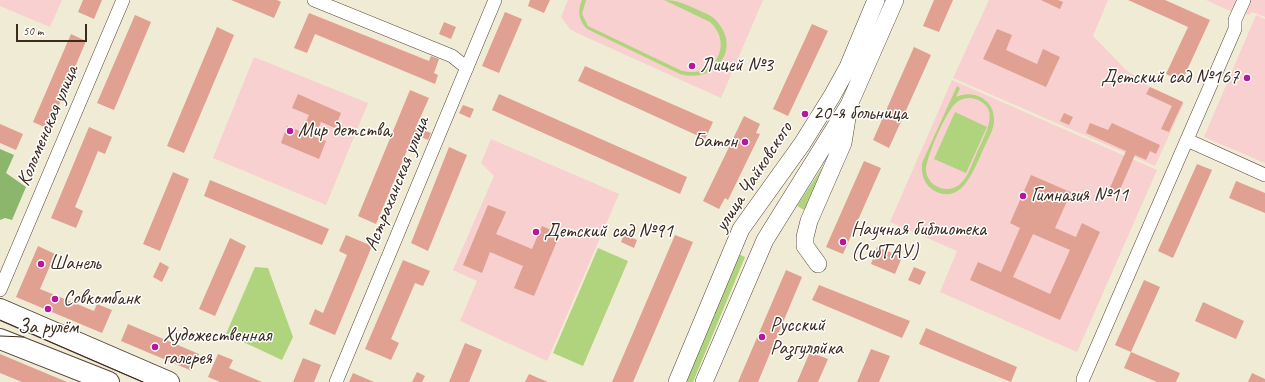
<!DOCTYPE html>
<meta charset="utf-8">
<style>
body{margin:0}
#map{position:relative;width:1265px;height:382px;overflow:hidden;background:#f0ebd4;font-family:Caveat,sans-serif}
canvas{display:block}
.scale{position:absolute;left:16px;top:24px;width:71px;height:18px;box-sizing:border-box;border:2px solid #3b2a1e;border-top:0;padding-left:5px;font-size:12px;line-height:14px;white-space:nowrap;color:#3b2a1e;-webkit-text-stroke:3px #fff;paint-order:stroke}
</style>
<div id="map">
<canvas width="1265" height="382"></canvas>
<div class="scale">50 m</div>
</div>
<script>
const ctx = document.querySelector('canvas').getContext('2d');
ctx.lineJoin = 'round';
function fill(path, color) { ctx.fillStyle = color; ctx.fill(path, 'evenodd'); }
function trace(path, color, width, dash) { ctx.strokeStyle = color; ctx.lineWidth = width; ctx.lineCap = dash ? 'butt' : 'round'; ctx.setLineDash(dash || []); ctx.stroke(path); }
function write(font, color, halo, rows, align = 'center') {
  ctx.font = font + ' Caveat,sans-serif'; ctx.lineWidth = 3; ctx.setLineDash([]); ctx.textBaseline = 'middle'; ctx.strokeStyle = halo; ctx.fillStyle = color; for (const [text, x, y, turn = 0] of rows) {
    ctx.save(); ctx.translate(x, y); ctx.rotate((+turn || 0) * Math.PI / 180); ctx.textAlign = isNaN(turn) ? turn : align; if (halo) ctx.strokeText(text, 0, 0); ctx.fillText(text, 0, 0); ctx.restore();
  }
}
fill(new Path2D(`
 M0 0H62L50 27 0 6Z
 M568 0H763L721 98 577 33 570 29 561 17Z
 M989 0H1108L1093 36 1125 69 1150 87 1184 103 1155 166 953 78Z
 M1206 0H1265V17L1252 12 1249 15 1234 9 1230 11Z
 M1256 15 1265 19V163L1204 137Z
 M254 57 368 103 326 205 213 158Z
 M952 80 1157 170 1077 352 940 292 957 251 890 222Z
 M491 139 619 194 547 361 460 321 477 281 453 270 494 176 481 163Z`), '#f7d0cf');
fill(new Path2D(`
 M582 0H586L582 14 588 26 680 70C713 81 735 45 710 22L664 0C677 0 685 4 696 9 705 13 714 16 719 24 741 52 712 84 680 74L587 29C579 21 577 11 582 0Z
 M957 86 960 88 956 97C973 89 994 99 994 119 995 129 987 140 983 150 974 169 962 207 933 190 924 184 921 174 922 163ZM971 98C1005 105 984 136 976 155 971 165 968 178 959 185 947 194 929 187 926 172 924 161 947 109 956 103 960 99 965 98 971 98Z
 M955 112 987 127 966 173 934 159Z
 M829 157 808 212 797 206Z
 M598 248 628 261 583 366 553 353Z
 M736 253 745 257 693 382H684Z
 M255 267 268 268 293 337 282 360 226 334Z`), '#afd47d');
fill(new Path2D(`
 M0 149 14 155 6 173 26 187 12 220 5 218 0 220Z`), '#8bb66c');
fill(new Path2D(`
 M83 0H102L94 19 78 12Z
 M231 0H277L281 2 274 18Z
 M530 0H550L544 13 528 6Z
 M934 0H953L939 32 923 26Z
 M1041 0H1058L1063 2 1060 9Z
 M1128 0H1165L1210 20 1182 81 1166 74 1188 27Z
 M505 12 522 19 499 73 482 66Z
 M309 13 429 61 431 56 439 59 434 73 438 75 435 84 315 34 307 53 294 48Z
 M135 15 151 22 114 110 97 103Z
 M444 22 456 27 451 39 439 34Z
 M812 24 828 31 788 116 773 109Z
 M217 27 234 35 184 153 167 146Z
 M997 29 1012 35 1006 50 1037 64 1043 49 1060 57 1046 87 983 59Z
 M71 34 86 41 49 129 33 122Z
 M914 47 931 55 889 148 873 140Z
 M585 66 713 122 705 139 578 81Z
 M1150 87 1183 102 1169 132 1161 129 1172 106 1146 94Z
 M410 90 429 98 416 127 431 133 428 140 414 134 376 224 358 216Z
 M298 94 341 113 335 128 321 122 315 137 326 141 319 159 281 143 287 126 302 132 309 115 292 108Z
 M499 94 687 177 680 194 492 110Z
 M463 105 474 109 470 118 459 113Z
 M1064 113 1073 117 1069 125 1060 121Z
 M744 116 760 124 756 133 760 134 728 200 725 198 719 209 703 201Z
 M1090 123 1108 130 1112 123 1160 145 1156 154 1150 151 1146 160 1135 155 1118 194 1109 190 1126 151 1086 133Z
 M0 124 23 134 16 150 0 143Z
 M89 127 112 137 105 154 98 151 75 207 83 211 76 228 51 218Z
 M449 147 467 155 428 251 411 243Z
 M864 161 881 168 843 254 826 247Z
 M1197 164 1212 170 1173 258 1158 251Z
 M173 172 189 179 160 251 143 244Z
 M1031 175 1075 194 1071 202 1067 201 1055 228 1076 237 1082 223 1100 232 1060 320 970 280 978 262 1001 272 1020 228 1010 223ZM1033 234 1070 250 1050 294 1013 277Z
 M210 180 329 229 322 245 204 196Z
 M1236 181 1265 193V213L1229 198Z
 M488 205 506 212 496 234 532 249 542 226 560 234 534 296 514 288 523 266 490 252 482 273 463 265Z
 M346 235 372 246 335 335 309 324 315 309 323 313 347 255 339 251Z
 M624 235 637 240 634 248 621 242Z
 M675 235 693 242 633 382H612Z
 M230 238 246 246 215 316 199 309Z
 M38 246 55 254 40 289 94 311 97 304 112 310 102 333 16 297Z
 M877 247 902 257 895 274 871 264Z
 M403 260 430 271 423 286 415 283 391 339 399 343 391 360 365 349Z
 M160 262 169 267 162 282 153 277Z
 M914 267 926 272 920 285 908 280Z
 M786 270 802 277 758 382H738Z
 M1144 280 1160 287 1131 352 1115 345Z
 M819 285 910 321 902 338 812 300Z
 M1203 302 1244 321 1236 339 1195 321Z
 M128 324 199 354 192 371 121 341Z
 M926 328 1017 367 1011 382 919 344Z
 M465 343 482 350 469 382H449Z
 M871 349 890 356 879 382H857Z
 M810 352 828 359 818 382H797Z
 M1131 352 1180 373 1176 382H1157L1124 368Z
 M0 354 67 382H22L0 373Z
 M218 354 233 360 229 368 262 382H220L208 377Z
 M303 358 321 365 314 382H293Z
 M417 372 425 376 422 382H412Z
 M353 373 374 382H349Z
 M1252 373 1265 379V382H1248Z
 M529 374 548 382H525Z`), '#e0a092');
const minor = new Path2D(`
 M314 0 452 56 467 68
 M1187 140 1265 175
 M0 290 123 0
 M1083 379 1235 29V20L1244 0
 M336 382 495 0`);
const major = new Path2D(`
 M818 264 805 246V237L809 221 843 143 848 112
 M677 382 741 229 802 144 832 96 848 67 876 0
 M704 382 765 240 849 105 895 0`);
const highway = new Path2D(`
 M0 309 169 382
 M0 339 109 382`);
trace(minor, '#564739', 14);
trace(major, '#564739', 18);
trace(highway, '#564739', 22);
trace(minor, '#fff', 13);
trace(major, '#fff', 17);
trace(highway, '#fff', 20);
trace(new Path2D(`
 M0 320 143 382
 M0 336 24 337`), '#3b2a1e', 1);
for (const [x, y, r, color] of [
 [692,66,4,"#b5179e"],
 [1247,78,4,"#b5179e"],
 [805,114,4,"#b5179e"],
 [290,131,4,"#b5179e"],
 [745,142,4,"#b5179e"],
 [1023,196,4,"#b5179e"],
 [536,232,4,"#b5179e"],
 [843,242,4,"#b5179e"],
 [41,264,4,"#b5179e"],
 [55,299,4,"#b5179e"],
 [48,309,4,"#b5179e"],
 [762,337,4,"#b5179e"],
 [155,347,4,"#b5179e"]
]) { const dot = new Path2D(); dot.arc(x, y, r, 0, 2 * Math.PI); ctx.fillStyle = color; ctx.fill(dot); trace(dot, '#fff', 1.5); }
write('20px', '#3b2a1e', '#fff', [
 ["Лицей №3",700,66],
 ["Детский сад №167",1239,78,"right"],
 ["20-я больница",813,114],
 ["Мир детства,",298,131],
 ["Батон",737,142,"right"],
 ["Гимназия №11",1031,196],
 ["Научная библиотека",851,230],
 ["(СибГАУ)",851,253],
 ["Детский сад №91",544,232],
 ["Шанель",49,264],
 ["Совкомбанк",63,299],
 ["Русский",770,326],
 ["Разгуляйка",770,349],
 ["За рулём",48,328,"center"],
 ["Художественная",163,336],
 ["галерея",163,359]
], 'left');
write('20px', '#3b2a1e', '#fff', [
 ["Коломенская улица",48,126,-67],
 ["улица Чайковского",754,177,-57],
 ["Астраханская улица",397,184,-68]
]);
</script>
